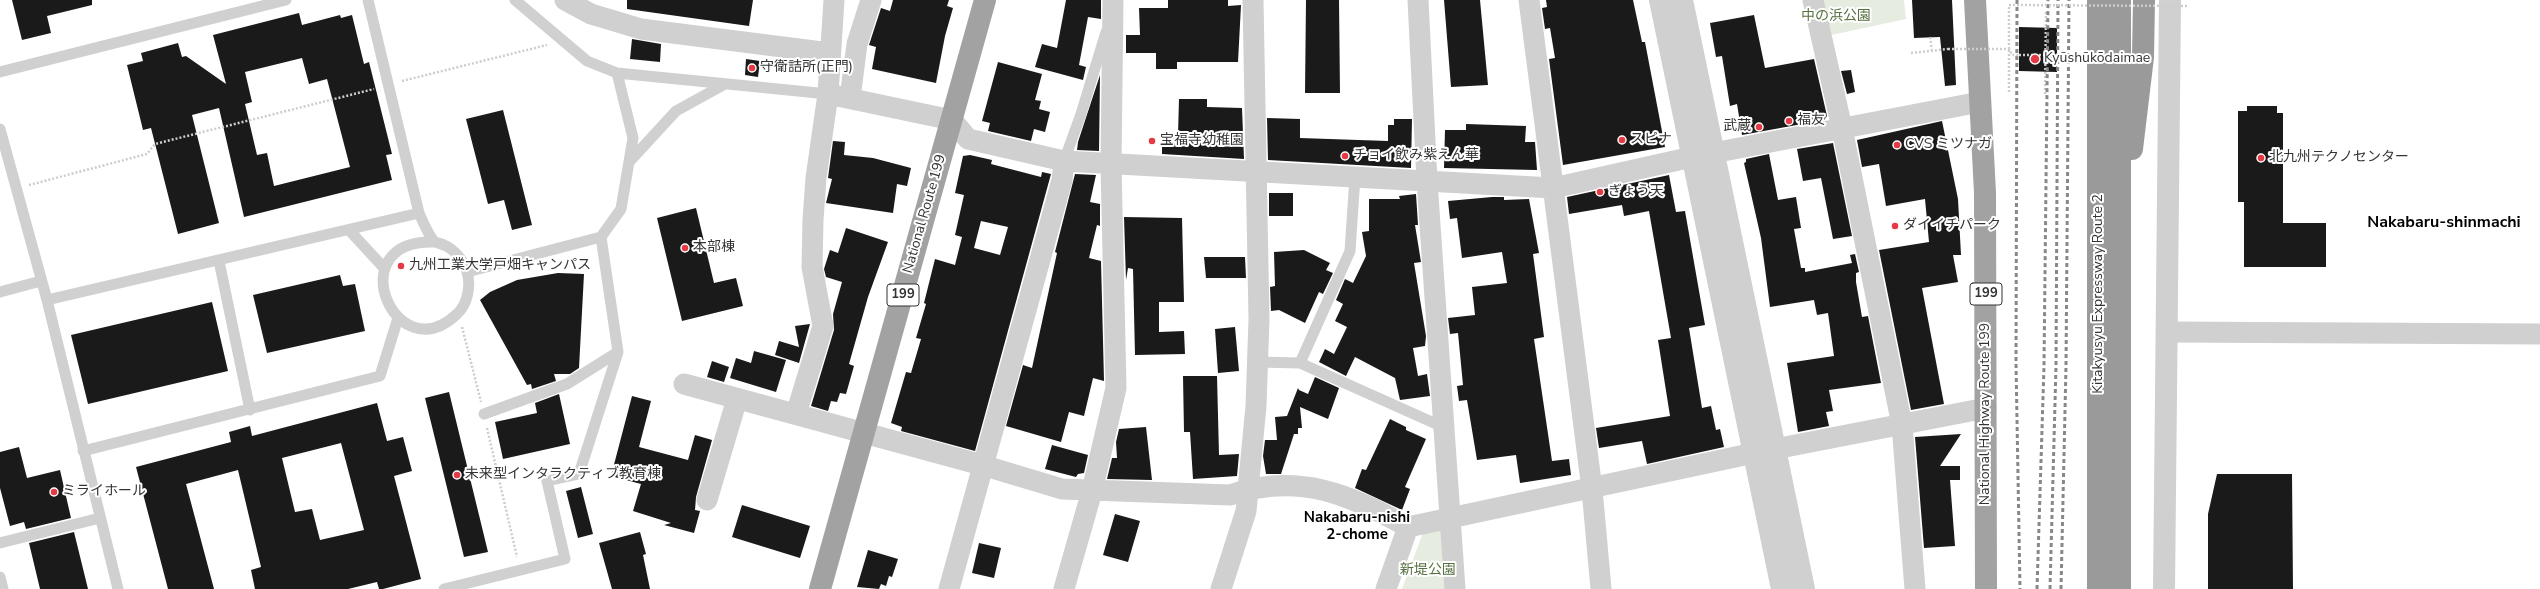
<!DOCTYPE html>
<meta charset="utf-8">
<style>
body{margin:0}
canvas{display:block;background:#fff}
</style>
<canvas width="2540" height="589"></canvas>
<script>
const ctx = document.querySelector('canvas').getContext('2d');
ctx.lineJoin = 'round';
function fill(path, color) { ctx.fillStyle = color; ctx.fill(path, 'evenodd'); }
function trace(path, color, width, dash) { ctx.strokeStyle = color; ctx.lineWidth = width; ctx.lineCap = dash ? 'butt' : 'round'; ctx.setLineDash(dash || []); ctx.stroke(path); }
function write(font, color, halo, rows, align = 'center') {
  ctx.font = font + ' "Nunito Sans","Noto Sans JP",sans-serif'; ctx.lineWidth = 4; ctx.setLineDash([]); ctx.textBaseline = 'middle'; ctx.strokeStyle = halo; ctx.fillStyle = color; for (const [text, x, y, turn = 0] of rows) {
    ctx.save(); ctx.translate(x, y); ctx.rotate((+turn || 0) * Math.PI / 180); ctx.textAlign = isNaN(turn) ? turn : align; if (halo) ctx.strokeText(text, 0, 0); ctx.fillText(text, 0, 0); ctx.restore();
  }
}
fill(new Path2D(`
 M1815 0H1904L1906 19 1822 37Z
 M1441 527 1448 589H1402L1424 530Z`), '#e6ecdf');
fill(new Path2D(`
 M12 0H92V5L47 16 51 33 22 40Z
 M627 0H753L749 26 627 9Z
 M893 0H949L947 6 953 8 945 36 936 83 872 69 876 47 869 45 881 8 890 11Z
 M1066 0H1101V19L1088 17 1079 65 1086 67 1083 80 1035 67 1042 44 1057 48Z
 M1168 0H1228V6L1241 5 1238 62H1177V69H1156V53H1126V35H1140L1139 8H1168Z
 M1306 0H1339L1340 93H1305Z
 M1444 0H1480L1488 85 1451 87Z
 M1546 0H1633L1642 42H1645L1665 147 1563 165 1549 59 1555 58 1550 28 1545 29 1542 8 1547 7Z
 M1912 0H1952L1956 85 1945 86 1940 37 1914 38Z
 M299 13 302 25 340 15 341 18 352 15 364 64 369 62 392 154 386 155 392 180 244 217 219 108 192 115 219 223 178 234 151 128 143 130 127 65 143 61 141 53 178 43 182 57 186 56 226 84 213 35ZM302 58 309 84 327 79 350 167 274 186 267 153 257 155 245 104 252 102 245 72Z
 M1754 15 1765 68 1814 59 1827 116 1824 120 1742 135 1737 104 1730 106 1722 56 1716 57 1710 23Z
 M2019 27 2057 28V72L2019 71Z
 M632 39 661 44 660 62 630 59Z
 M746 59 760 61 758 77 745 75Z
 M998 62 1042 74 1035 100 1041 101 1039 109 1050 112 1045 132 1034 129 1031 141 988 131 990 123 982 121Z
 M1851 70 1855 92 1847 94 1841 71Z
 M1100 75 1099 151 1077 150 1078 142Z
 M1179 99H1207V107L1242 108 1244 159 1162 154V135H1178Z
 M2247 106H2277V113H2283V223H2326V267H2244V202H2238V111H2247Z
 M503 110 532 225 512 230 504 200 488 204 466 119Z
 M1267 118 1300 119V138L1388 141V125H1394V119H1412L1411 168 1268 160Z
 M1942 121 1958 199 1961 255H1953L1958 282 1922 288 1944 404 1911 410 1879 250 1929 242 1925 199 1886 206 1879 164 1862 167 1857 140Z
 M1466 124 1526 126 1525 142H1535L1537 170 1444 168 1445 130H1466Z
 M833 141 845 142 844 155 873 158 911 168 907 186 897 184 893 213 826 203 832 179 828 178Z
 M1833 143 1852 236 1833 239 1821 178 1803 181 1797 149Z
 M1769 154 1778 200 1796 197 1801 228 1794 229 1801 268H1805V272L1852 263 1850 255 1855 254 1859 272 1856 273V282L1862 317 1868 316 1881 383 1829 390 1833 411 1826 412 1829 426 1798 432 1787 363 1834 356 1828 313 1817 315 1814 300 1770 307 1761 238 1744 163 1746 162V159Z
 M970 155 992 160 991 164 1041 177 1042 172 1051 174 975 451 901 431 902 427 891 423 906 372 911 373 921 339 916 338 926 304 924 303 935 259 955 265 962 237 955 235 964 195 955 193 963 156ZM981 221 1008 227 1000 255 974 248Z
 M1075 174 1096 175 1090 202 1100 204V226L1097 225 1089 258 1101 261 1104 381 1093 378 1084 416 1069 412 1061 442 1006 426 1023 365 1032 368 1057 253 1055 252Z
 M1669 175 1676 212 1685 211 1705 325 1689 328 1702 408 1711 406 1716 430 1720 429 1724 447 1647 464 1642 441 1599 448 1596 428 1670 416 1658 340 1671 338 1649 211 1624 216 1622 205 1569 214 1567 197Z
 M1269 193H1293V216H1269Z
 M1416 194 1418 225H1415L1421 262 1414 263 1426 336 1425 346 1413 348 1418 376 1427 374 1430 396 1400 400 1395 378 1355 357 1346 376 1319 362 1325 349 1334 354 1347 327 1335 321 1343 304 1336 300 1345 279 1353 283 1366 256 1362 232 1369 231V199H1400L1399 196Z
 M1492 197H1504V200L1529 199 1539 253 1533 254 1544 337 1534 339 1552 461 1569 459 1571 475 1520 483 1516 455 1477 460 1467 400 1459 401 1457 386 1463 385 1458 333 1450 334 1448 318 1475 315 1472 287 1507 283 1502 252 1462 258 1457 218 1450 219 1448 201Z
 M696 208 714 283 736 278 743 306 682 321 657 218Z
 M1124 217 1182 218 1184 302H1159V332L1184 331 1185 354 1135 355 1133 269 1128 268 1126 280Z
 M846 228 888 242 868 297 849 364 854 366 846 394 840 393 837 402 831 401 828 411 811 406 834 330 833 314 842 282 826 277 824 269 830 250 838 253Z
 M1304 250 1330 263 1326 270 1333 273 1323 294 1319 292 1305 323 1279 310 1271 311 1270 287 1275 286 1274 252Z
 M1204 257H1245L1246 278H1206Z
 M558 273 584 274 579 368 570 374H554L556 381 532 389 531 384 527 385 480 300 490 292 517 280Z
 M340 275 343 286 355 284 365 331 267 353 253 295Z
 M212 302 228 371 88 404 71 335Z
 M810 324 799 363 775 355 779 341 799 347 795 326Z
 M1235 327 1239 371 1218 373 1215 329Z
 M754 351 786 360 776 392 730 378 736 358 751 363Z
 M712 361 729 367 724 382 707 377Z
 M1183 376H1217L1219 455 1239 454 1237 476 1193 479 1190 432H1184Z
 M1315 377 1339 388 1328 419 1300 407 1302 428H1298V434H1294L1281 474H1266L1263 456 1265 440H1277L1275 417 1287 416 1298 388 1299 390 1308 394Z
 M449 392 488 552 464 557 425 398Z
 M559 394 570 444 503 459 495 422 537 413 535 403Z
 M632 396 651 401 639 447 688 460 695 435 712 440 696 497 695 510 700 511 694 533 664 525 671 523 633 511 641 484 611 476Z
 M377 403 387 441 403 437 412 471 394 476 421 579 383 589H379L377 582 348 589H255L251 570 261 567 238 470 186 484 214 589H168L136 467 231 442 229 432 250 426 252 436ZM341 443 364 530 320 540 312 509 295 512 282 458Z
 M1390 419 1406 427V430L1426 439 1405 487 1410 489 1402 510 1355 488 1362 469 1366 470Z
 M1146 427 1152 480 1107 479 1112 458H1117L1116 442 1119 429Z
 M1961 434 1940 466H1960V480H1950L1955 546 1924 548 1915 437Z
 M1052 445 1088 455 1084 473 1078 474 1076 477 1045 469Z
 M19 447 27 478 60 470 71 518 26 529 24 522 10 526 0 488V452Z
 M2217 474H2292L2293 589H2208V514Z
 M581 487 593 534 578 538 566 491Z
 M742 505 810 526 800 558 732 537Z
 M1115 514 1140 521 1128 562 1103 555Z
 M74 532 88 589H40L29 543Z
 M640 532 646 554 643 555 650 589H612L599 543Z
 M979 543 1001 548 994 578 972 573Z
 M868 550 898 559 892 577 889 576 886 586 881 584 879 589 857 587Z`), '#1a1a1a');
trace(new Path2D(`
 M1930 37 1932 51
 M1911 53 1948 49
 M2019 55H2045
 M402 81 547 45
 M2009 92V49
 M2045 94 2046 10
 M29 185 147 154 155 144 374 89
 M462 327 481 402
 M487 428 517 557`), '#cdcdcd', 2.5, [2, 2]);
trace(new Path2D(`
 M368 0 419 213C423 222 427 232 433 240 435 243 440 243 444 245 454 249 464 261 467 272 471 285 468 304 457 314 395 373 339 239 434 242
 M515 0 587 61 617 73 828 94
 M0 72 286 0
 M0 129 47 300 118 589
 M630 161 676 111 725 84
 M1064 161 1081 114 1106 32
 M349 230 385 269
 M219 261 250 410
 M467 272 601 237 621 209 633 138 617 73
 M0 292 41 281
 M47 300 419 213
 M1257 362 1300 363 1443 427
 M1300 363 1350 251 1355 177
 M484 414 567 384 618 352 601 237
 M83 451 380 376 398 318
 M0 543 100 518
 M0 577 3 589
 M444 589 565 559 547 481 579 474 618 352`), '#d0d0d0', 11);
trace(new Path2D(`
 M565 0 591 14 641 29 830 53
 M1418 0 1427 181 1455 589
 M1529 0 1592 489 1601 589
 M1813 0 1842 128 1902 425 1915 589
 M828 94 952 120 968 139 1064 161 1553 188 1692 157 1980 102
 M850 98 857 44 871 0
 M2167 332 2540 334
 M684 384 982 465 1062 489 1230 495C1298 472 1349 494 1408 527L1754 453 1986 408
 M796 414 823 326 812 267 813 220 816 178 828 94 834 0
 M707 500 737 399
 M949 589 1062 180 1064 161
 M1064 589 1092 491 1116 388 1111 165 1113 0
 M1221 589 1246 511 1256 406 1259 319 1253 0
 M1386 589 1408 527`), '#d0d0d0', 21);
trace(new Path2D(`
 M1660 0 1782 589
 M1682 0 1804 589
 M2164 589 2170 0`), '#d0d0d0', 22);
trace(new Path2D(`
 M1975 0 1985 193 1986 589
 M820 589 985 0`), '#a2a2a2', 22);
trace(new Path2D(`
 M2132 149 2143 57 2144 0
 M2098 589V0
 M2120 589V0`), '#9a9a9a', 22);
trace(new Path2D(`
 M2017 0 2016 363 2020 589
 M2037 589 2044 366 2048 0
 M2050 589 2056 366 2058 0
 M2061 589 2066 366 2069 0`), '#888', 3, [4, 3]);
trace(new Path2D(`
 M1948 49H2009L2012 55H2019
 M2009 49V5L2187 6`), '#cdcdcd', 2.5, [2, 2]);
for (const [x, y, r, color] of [
 [2035,59,5,"#e63946"],
 [752,68,4,"#e63946"],
 [1789,121,4,"#e63946"],
 [1759,127,4,"#e63946"],
 [1622,140,4,"#e63946"],
 [1152,141,4,"#e63946"],
 [1897,145,4,"#e63946"],
 [1345,156,4,"#e63946"],
 [2261,158,4,"#e63946"],
 [1600,192,4,"#e63946"],
 [1895,226,4,"#e63946"],
 [685,248,4,"#e63946"],
 [401,266,4,"#e63946"],
 [457,475,4,"#e63946"],
 [54,492,4,"#e63946"]
]) { const dot = new Path2D(); dot.arc(x, y, r, 0, 2 * Math.PI); ctx.fillStyle = color; ctx.fill(dot); trace(dot, '#fff', 1.5); }
for (const [x, y, w] of [
 [1986,294,32],
 [903,295,32]
]) { const box = new Path2D(); box.roundRect(x - w / 2, y - 11, w, 22, 3); ctx.fillStyle = '#fff'; ctx.fill(box); trace(box, '#333', 1); }
write('bold 13px', '#333', null, [
 ["199",1986,294],
 ["199",903,295]
]);
write('14px', '#56703f', '#fff', [
 ["中の浜公園",1836,17],
 ["新堤公園",1428,571]
]);
write('14px', '#333', '#fff', [
 ["Kyūshūkōdaimae",2044,59],
 ["守衛詰所(正門)",760,68],
 ["福友",1797,121],
 ["武蔵",1751,127,"right"],
 ["スピナ",1630,140],
 ["宝福寺幼稚園",1160,141],
 ["CVS ミツナガ",1905,145],
 ["チョイ飲み紫えん華",1353,156],
 ["北九州テクノセンター",2269,158],
 ["ぎょう天",1608,192],
 ["ダイイチパーク",1903,226],
 ["本部棟",693,248],
 ["九州工業大学戸畑キャンパス",409,266],
 ["未来型インタラクティブ教育棟",465,475],
 ["ミライホール",62,492]
], 'left');
write('14px', '#333', '#fff', [
 ["National Route 199",925,214,-74],
 ["Kitakyusyu Expressway Route 2",2099,294,-90],
 ["National Highway Route 199",1986,414,-90]
]);
write('bold 15px', '#000', '#fff', [
 ["Nakabaru-nishi",1357,518],
 ["2-chome",1357,535]
]);
write('bold 16px', '#000', '#fff', [
 ["Nakabaru-shinmachi",2444,223]
]);
</script>
